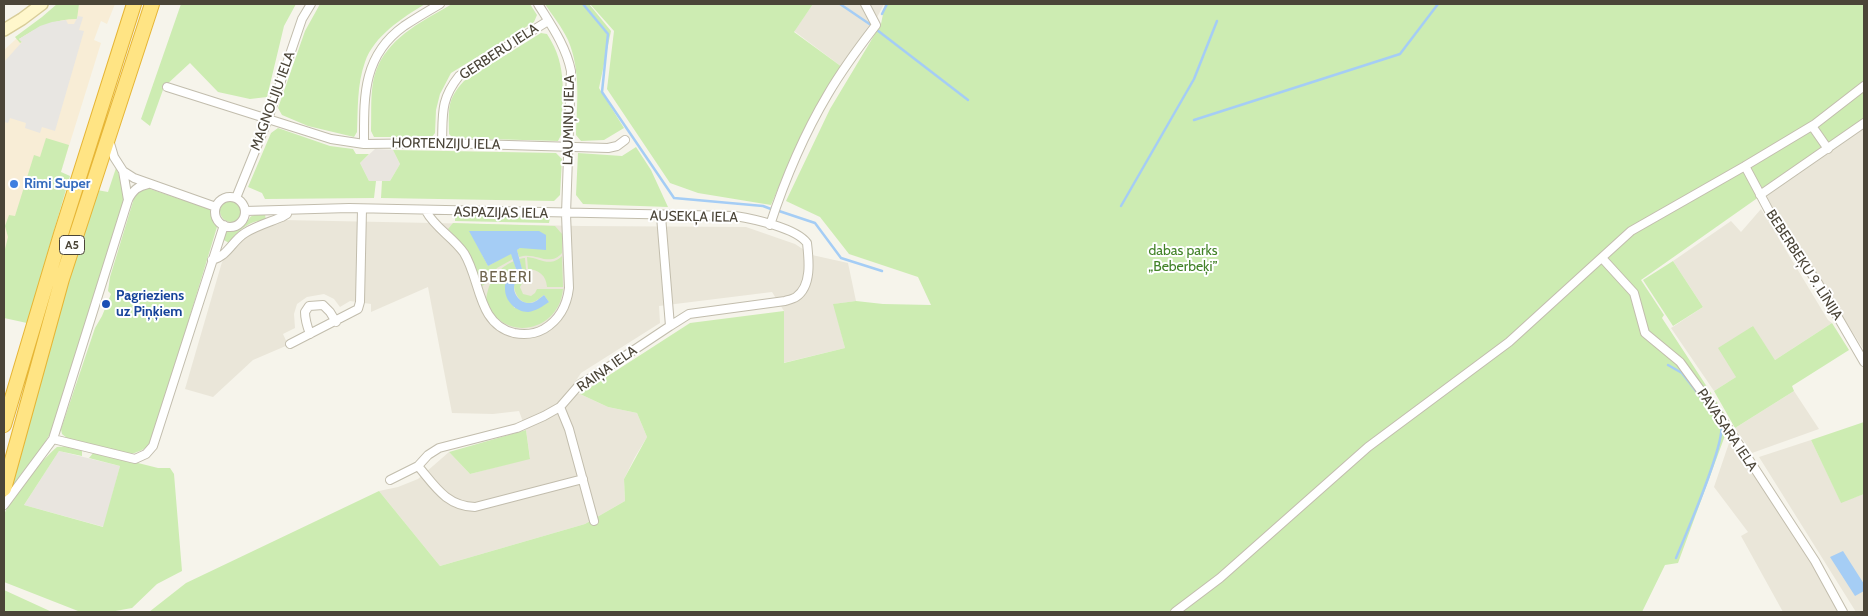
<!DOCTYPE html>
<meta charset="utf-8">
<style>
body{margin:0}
#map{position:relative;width:1868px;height:616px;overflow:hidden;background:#f6f4eb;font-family:Cabin,sans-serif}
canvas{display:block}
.frame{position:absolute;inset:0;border:5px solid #4b4538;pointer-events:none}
</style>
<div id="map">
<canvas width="1868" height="616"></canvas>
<div class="frame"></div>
</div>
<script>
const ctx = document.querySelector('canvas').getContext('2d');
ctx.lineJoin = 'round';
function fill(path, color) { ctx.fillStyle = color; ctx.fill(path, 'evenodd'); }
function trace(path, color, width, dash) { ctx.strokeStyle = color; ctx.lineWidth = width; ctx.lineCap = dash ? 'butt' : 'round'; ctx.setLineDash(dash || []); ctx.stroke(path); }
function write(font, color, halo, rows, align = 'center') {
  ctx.font = font + ' Cabin,sans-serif'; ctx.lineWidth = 4; ctx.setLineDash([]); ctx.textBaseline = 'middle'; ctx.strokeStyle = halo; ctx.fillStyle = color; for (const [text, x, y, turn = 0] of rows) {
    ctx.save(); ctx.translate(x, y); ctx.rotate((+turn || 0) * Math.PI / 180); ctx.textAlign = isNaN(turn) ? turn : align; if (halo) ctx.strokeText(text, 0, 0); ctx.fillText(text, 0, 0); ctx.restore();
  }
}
fill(new Path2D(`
 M813 4H884L872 27 842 67 794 31Z
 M1864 127V350L1765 197Z
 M1761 209 1828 320 1832 323 1775 360 1752 326 1736 377 1714 391 1671 328 1703 307 1673 261 1731 221 1741 232Z
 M283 220 582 226 746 227 795 244 812 255 848 263 856 301 834 304 845 348 783 363 784 311 772 292 659 306 660 323 581 373 569 391 580 394 608 407 637 413 647 437 635 457 624 479 625 501 585 524 440 566 379 491 398 487 418 479 449 452 470 474 530 458 526 430 519 411 493 414 452 413 428 287 371 312V304L350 301 340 307 334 299 324 294 307 297 297 304 294 314 295 328 283 334 288 345 253 360 213 397 185 389 222 262 248 235Z
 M1794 391 1819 429 1752 453 1735 428Z
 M1811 440 1841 502 1864 494V612H1856L1759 457Z
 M1734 442 1810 560 1839 612H1783L1741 536 1748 532 1714 487 1729 443Z`), '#eae6d9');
fill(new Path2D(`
 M62 4H115L107 24 101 21 94 40 101 43 64 162 4 264V50L26 30Z`), '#f8edd6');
fill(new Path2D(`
 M375 149 393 150 400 164 390 181H369L360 163Z
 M59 451 120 466 104 527 24 505Z`), '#e9e5df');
fill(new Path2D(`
 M57 4H79L77 19C55 19 38 27 19 39L22 42 20 43 15 37 42 17Z
 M181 4H296L284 26 267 97 250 99 218 92 190 63 164 87 150 126 141 119Z
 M320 4H425C402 18 374 36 365 62 357 84 358 109 357 132L354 137 308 126 282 115 278 108 305 31Z
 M452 4H530L537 15 534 22 451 73 440 94 436 110 435 133 432 137H374L371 131C372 110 369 85 378 66 392 35 425 20 452 4Z
 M545 4H589L611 31 599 88 624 128 604 140 581 141 576 135C577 103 581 70 568 40 562 27 552 15 545 4Z
 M590 4H813L794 32 842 67 797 144 771 205 698 193 670 183 607 89 614 31Z
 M885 4H1864V123L1641 280 1664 315 1662 318 1730 422 1678 563 1665 565 1642 612H149L186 583 379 491 440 566 585 524 625 501 624 479 647 437 637 413 608 407 580 394 690 323 784 311V363L845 348 833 304 856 301 883 304 931 305 918 277 849 254 820 217 786 201 830 109 881 24Z
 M541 33 547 34C569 67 562 97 561 135L558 141 453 138 449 134C449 110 446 100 464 81Z
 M278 128 330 146 353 149 356 154H369L360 163 369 181H376L374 198 265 199 262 193 248 187 271 133Z
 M46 138 69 145 61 172 70 176 27 323 4 318V253L8 237 5 226 9 215 15 216 34 155 40 157Z
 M636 147 651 170 668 207 583 204 576 195 578 153 622 156Z
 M393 150 556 153 562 159 560 195 554 201 381 198 382 181H390L400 164Z
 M116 168C123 182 125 194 122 209L51 432 44 444 12 488 8 485 72 267 97 190 108 192Z
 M147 188 210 209 217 227 152 441C146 449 141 451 131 454L67 438 62 434 61 429 95 328 102 316 111 294 108 291 110 277 135 195 140 190Z
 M220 211a11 11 0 1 1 22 0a11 11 0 1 1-22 0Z
 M265 214 266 221C253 218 237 231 229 243L222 239 225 232C231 230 236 230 241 227 255 218 243 215 265 214Z
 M455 215 550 218 549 223 455 221Z
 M453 223 555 226 562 234V253C549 268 536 251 519 257L517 250 520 248 470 231 488 266 511 253 513 259 497 268 488 282 482 286C475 261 466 248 448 229Z
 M562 256 563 287H547C546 275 539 270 528 269L527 257C540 258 550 268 562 256Z
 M524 258H525L527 280 523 282 520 287 523 294 531 296 535 293 537 289H563C559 334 500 343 486 300 488 282 497 268 514 261L516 269 509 276 514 308 549 302 544 295C541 297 537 301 533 302 522 307 514 294 514 285L523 273 519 259Z
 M1673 261 1703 307 1673 326 1643 280Z
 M1832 323 1849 350 1792 386 1794 391 1735 428 1714 391 1736 377 1718 348 1753 326 1775 360Z
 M1864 422V494L1841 503 1811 440Z
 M526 430 530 459 470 474 449 452Z
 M70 446 82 449V456L59 451 24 505 103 527 120 466 89 458 94 452 158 468H170L174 474 182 571 157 584 132 608 110 612 78 611 4 582C4 563 1 535 4 517 6 500 43 459 57 447Z
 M4 590 52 612H4Z`), '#cdecb2');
fill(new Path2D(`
 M78 16 83 17 79 30 84 31 55 131 42 127 40 133 25 128 26 123 10 118 8 123 4 122V62L22 42 19 39 40 26 52 22 66 20 68 24H74Z`), '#e8e6e2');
fill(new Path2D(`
 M469 231H539L546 235V250L520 248 517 250 523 273C520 276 516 279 515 283 511 292 520 304 530 303 535 303 540 298 544 295L549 302C543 306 536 311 528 312 516 312 505 301 505 289 504 281 511 274 516 269L511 254 488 266Z
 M1843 551 1864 584V591L1855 596 1830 557Z`), '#a5cdf5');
trace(new Path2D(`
 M583 4 608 34 602 92 674 198 763 206 771 209
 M840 4 871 25
 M882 14 887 4
 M877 30 968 100
 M1194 120 1400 54 1438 4
 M1121 206 1194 79 1217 21
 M779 211 815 223 841 258 882 271
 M1668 365 1682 373 1710 409
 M1676 558C1685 536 1727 441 1721 423`), '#a5cdf5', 2.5);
const minor = new Path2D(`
 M167 87 331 139 364 144 442 143 608 148 617 146 625 140
 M1812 126 1828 149
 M109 140 114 157 123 171 128 200
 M442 143C443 114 440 100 459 76L548 21
 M364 144C364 97 362 56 404 26 416 18 428 11 440 4
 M1745 166 1776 224 1818 283 1864 362
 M123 171 134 178 216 207
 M1760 195 1864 123
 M215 212a15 15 0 1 1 30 0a15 15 0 1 1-30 0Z
 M236 198 268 119 302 19 311 4
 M245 211 349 208 735 216C754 219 796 228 807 243 809 260 812 286 796 297 793 299 788 300 785 301L689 314 670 326
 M426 211C435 228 453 237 464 253 481 280 477 324 514 333 524 335 535 334 544 329 559 320 567 305 569 288L566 214 571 71C566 46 551 25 538 4
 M770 225C785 179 803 136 828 94 842 70 859 47 876 25L865 4
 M1602 258 1634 293 1645 333 1680 362 1729 429 1815 561 1843 612
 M212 260C228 256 232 241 245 233 256 226 270 222 282 217L287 214 288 210
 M310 334C307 326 305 320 305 312L309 306 323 305 330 312 336 322
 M290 344 358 309 360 302 362 209
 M560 407 569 429 594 521
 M53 439 135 459 146 454 153 446 224 225
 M418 466C435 486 446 506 475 507L583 479
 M390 480 418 466 428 455 439 448 517 428 544 416 560 407 580 384 604 370 670 326 661 216
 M4 505 53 439 128 200C133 190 138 186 148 184
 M1175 612 1220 578 1368 447 1509 342 1631 231 1745 166 1815 124 1864 86`);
const secondary = new Path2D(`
 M4 30 22 19 42 4`);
const trunk = new Path2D(`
 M4 425 61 234 134 4
 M4 489 62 279 152 4`);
trace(minor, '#c2bdad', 10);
trace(secondary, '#d8cd99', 14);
trace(trunk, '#e6b535', 16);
trace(minor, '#fff', 8);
trace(secondary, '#fff7cc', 11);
trace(trunk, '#ffe484', 14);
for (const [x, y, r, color] of [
 [14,184,5,"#3f7fe0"],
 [106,304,5,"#1a4fb4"]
]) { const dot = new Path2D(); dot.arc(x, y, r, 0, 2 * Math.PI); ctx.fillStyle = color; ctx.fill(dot); trace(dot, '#fff', 2); }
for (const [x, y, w] of [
 [72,245,25]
]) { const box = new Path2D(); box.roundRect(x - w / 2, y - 9.5, w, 19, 4); ctx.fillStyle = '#fff'; ctx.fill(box); trace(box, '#4b4538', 1); }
write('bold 12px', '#4b4538', null, [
 ["A5",72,245]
]);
write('14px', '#4b4538', '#fff', [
 ["GERBERU IELA",499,52,-33],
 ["MAGNOLIJU IELA",273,101,-70],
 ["LAUMIŅU IELA",569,120,-89],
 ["HORTENZIJU IELA",446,144,1],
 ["ASPAZIJAS IELA",501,213,1],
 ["AUSEKĻA IELA",694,217,1],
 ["BEBERBEĶU 9. LĪNIJA",1804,265,57],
 ["RAIŅA IELA",607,369,-35],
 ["PAVASARA IELA",1727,430,56]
]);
write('bold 14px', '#366cbe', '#fff', [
 ["Rimi Super",24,184]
], 'left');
write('14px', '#418227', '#fff', [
 ["dabas parks",1183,251],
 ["„Beberbeķi”",1183,267]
]);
write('bold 14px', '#164399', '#fff', [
 ["Pagrieziens",116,296],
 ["uz Piņķiem",116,312]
], 'left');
ctx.letterSpacing = '1px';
write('15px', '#6f654e', '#fff', [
 ["BEBERI",506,278]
]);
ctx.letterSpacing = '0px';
</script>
